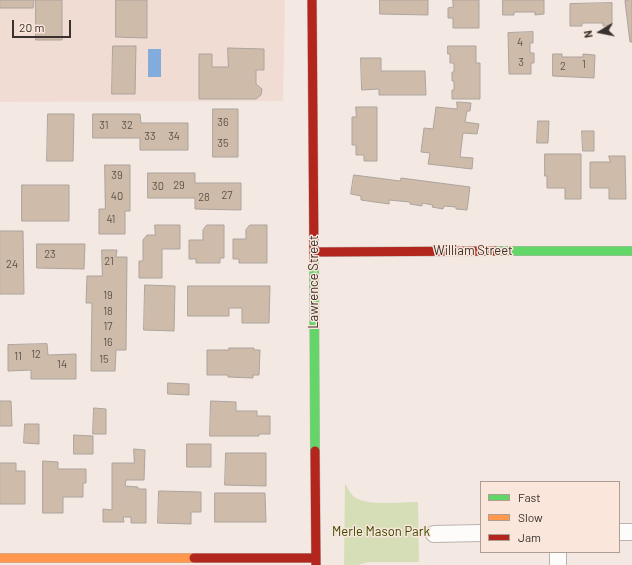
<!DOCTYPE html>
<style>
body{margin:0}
#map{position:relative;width:632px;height:565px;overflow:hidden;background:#f3e8e2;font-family:Barlow,sans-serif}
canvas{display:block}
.legend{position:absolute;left:480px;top:481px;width:140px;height:72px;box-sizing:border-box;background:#fae6db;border:1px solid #ad9e95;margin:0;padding:5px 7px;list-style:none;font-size:12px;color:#39312d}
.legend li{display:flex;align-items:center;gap:8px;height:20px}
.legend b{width:20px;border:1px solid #ad9e95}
.north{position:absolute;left:580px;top:12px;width:40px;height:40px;-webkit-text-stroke:3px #fae6db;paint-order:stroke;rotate:260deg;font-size:11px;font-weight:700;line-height:16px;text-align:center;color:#39312d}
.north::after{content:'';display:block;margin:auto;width:14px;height:18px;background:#39312d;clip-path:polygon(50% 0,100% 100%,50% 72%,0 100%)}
.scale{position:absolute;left:12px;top:20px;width:59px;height:18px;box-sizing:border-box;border:2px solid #39312d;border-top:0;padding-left:5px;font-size:12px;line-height:14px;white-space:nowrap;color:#39312d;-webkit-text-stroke:3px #fae6db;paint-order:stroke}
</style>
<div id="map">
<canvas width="632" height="565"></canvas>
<ul class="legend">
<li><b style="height:5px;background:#63d668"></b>Fast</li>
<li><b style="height:5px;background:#ff974d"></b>Slow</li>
<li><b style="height:5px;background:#b3261e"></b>Jam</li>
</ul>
<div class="north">N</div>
<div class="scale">20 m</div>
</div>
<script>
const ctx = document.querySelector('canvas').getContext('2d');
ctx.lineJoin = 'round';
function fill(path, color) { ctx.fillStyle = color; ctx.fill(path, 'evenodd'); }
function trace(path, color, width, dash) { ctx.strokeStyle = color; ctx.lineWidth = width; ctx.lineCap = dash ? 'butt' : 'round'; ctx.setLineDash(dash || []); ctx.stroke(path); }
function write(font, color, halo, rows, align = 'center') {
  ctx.font = font + ' Barlow,sans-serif'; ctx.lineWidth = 3; ctx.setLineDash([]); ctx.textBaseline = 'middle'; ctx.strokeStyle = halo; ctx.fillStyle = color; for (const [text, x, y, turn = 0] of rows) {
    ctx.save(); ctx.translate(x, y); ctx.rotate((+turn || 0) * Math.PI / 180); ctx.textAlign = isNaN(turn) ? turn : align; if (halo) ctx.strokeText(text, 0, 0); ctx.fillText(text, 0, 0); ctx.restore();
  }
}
fill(new Path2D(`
 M0 0H285L283 101 0 102Z`), '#f0dcd2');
fill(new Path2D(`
 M345 483C348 489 351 495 356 498 369 506 402 502 418 502L419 562H368L358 565H344Z`), '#d6deb8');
fill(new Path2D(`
 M148 49H161V77H148Z`), '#81acdc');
const building = new Path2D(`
 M0 0H34L33 8H0Z
 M36 0H62V40H36Z
 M116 0H147V38L116 37Z
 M380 0H428V15L380 14Z
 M453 0H479V28H453V18H448V8L453 7Z
 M503 0H544V14L535 15V12H514V15H503Z
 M632 0V42H630L625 1Z
 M612 3V26H603V23H582V26H570V4Z
 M533 32V43H530V53H534V63H531V74H509L508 33Z
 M113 46H136L135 94H112Z
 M448 46H476V63H480V99H452V90H454V81H452V72H454V63H450V54H448Z
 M228 48 264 49V70H256V84L262 89 261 95 256 99H199V54H212V67H228Z
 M553 54H562V57H583V54L595 55 594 78 553 76Z
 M361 58H381V71H425L426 95H379V89L362 90Z
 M457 102 471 103 470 111H467L465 122 479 124 477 134 463 133 460 157 473 158 472 169 428 164 430 153 421 152 424 128 433 129 436 107 457 109Z
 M356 107H377V161H364V155H356V145H352V117H356Z
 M213 109H238V157H213Z
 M48 114H74L73 161H47Z
 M93 114H140L141 123H188V150H140V138H93Z
 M538 121H549L548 143H537Z
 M582 131H594V151H583Z
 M545 154H581V199H565V188H547V176H545Z
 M609 156H625L626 199H609V188H590V162H610Z
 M105 165H130V211H125V234H99V209H105Z
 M148 173H195V183H241V210L195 209V198H148Z
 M354 175 400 181 401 178 470 187 467 210 456 209V207L444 206 443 209 432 207 433 205 422 203V206L410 204V202L389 200V204L361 200V196L351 194Z
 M22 185H69V221H22Z
 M155 225H180V249H162V278H139V261H143V240L147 235H155Z
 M207 225H224V258H220V263H196V259H189V240H203V230Z
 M250 225H267V263H239V259H233V239H246V230Z
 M0 231H23L24 294H0Z
 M37 244H85L84 269 37 268Z
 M102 250H117L116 257H127L126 350H116L115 371H91L92 303H86L87 276H102Z
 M145 285 175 286 174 331 144 330Z
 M188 286H270L269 323H242V308H229V316H188Z
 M47 344 48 355 76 354V379H31V370L8 371V345Z
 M229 348H254V350H260L259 375H253V378L228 377V375H207V350H229Z
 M168 383 189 384V395L168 394Z
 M0 401H11L12 426H0Z
 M211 401 236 402V411H257V416H270V434H259V436H210Z
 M94 408 106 409V434H93Z
 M25 424H39V444L24 443Z
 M74 435 93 436V454H74Z
 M187 444H211V467H187Z
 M134 449 145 450 144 480H126L125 486 138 487V489H146V523H131V517H123L124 522H103V509L112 510V463H134Z
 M226 453H266V486L225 485Z
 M43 461 58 462V469H86V483H83V497H63V513H43Z
 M0 463H16V471H25V504H0Z
 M159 491 201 492V512H191V524L158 523Z
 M215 493H265L266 522H215Z`);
fill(building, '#cebba9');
trace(building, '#aca49e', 1);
const street = new Path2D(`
 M619 532H632
 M434 534 481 533
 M558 565V552`);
const fast = new Path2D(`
 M496 251H632
 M314 259 315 451`);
const slow = new Path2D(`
 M0 558H194`);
const jam = new Path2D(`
 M312 0 314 259
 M314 252 496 251
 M315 451 316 565
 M194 558H316`);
trace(street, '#bbb3af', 18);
trace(fast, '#bbb3af', 10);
trace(slow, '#bbb3af', 10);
trace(jam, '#bbb3af', 10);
trace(street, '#fdfcfb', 16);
trace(fast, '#63d668', 9);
trace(slow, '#ff974d', 9);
trace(jam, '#b3261e', 9);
write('11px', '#5e544c', null, [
 ["4",520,42],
 ["3",521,62],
 ["1",584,64],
 ["2",563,66],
 ["36",223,122],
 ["31",104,125],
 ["32",127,125],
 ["33",150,136],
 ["34",174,136],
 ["35",223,143],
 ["39",117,175],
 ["29",179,185],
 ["30",158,186],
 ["27",227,195],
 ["40",117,196],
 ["28",204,197],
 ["41",111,219],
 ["23",50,254],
 ["21",109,261],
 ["24",12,264],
 ["19",108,295],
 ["18",108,311],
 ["17",108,326],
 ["16",108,342],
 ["12",36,354],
 ["11",18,356],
 ["15",104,359],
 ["14",62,364]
]);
write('13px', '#39312d', '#fae6db', [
 ["William Street",473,251],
 ["Lawrence Street",314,282,-90]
]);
write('13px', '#384900', '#fae6db', [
 ["Merle Mason Park",381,532]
]);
</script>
